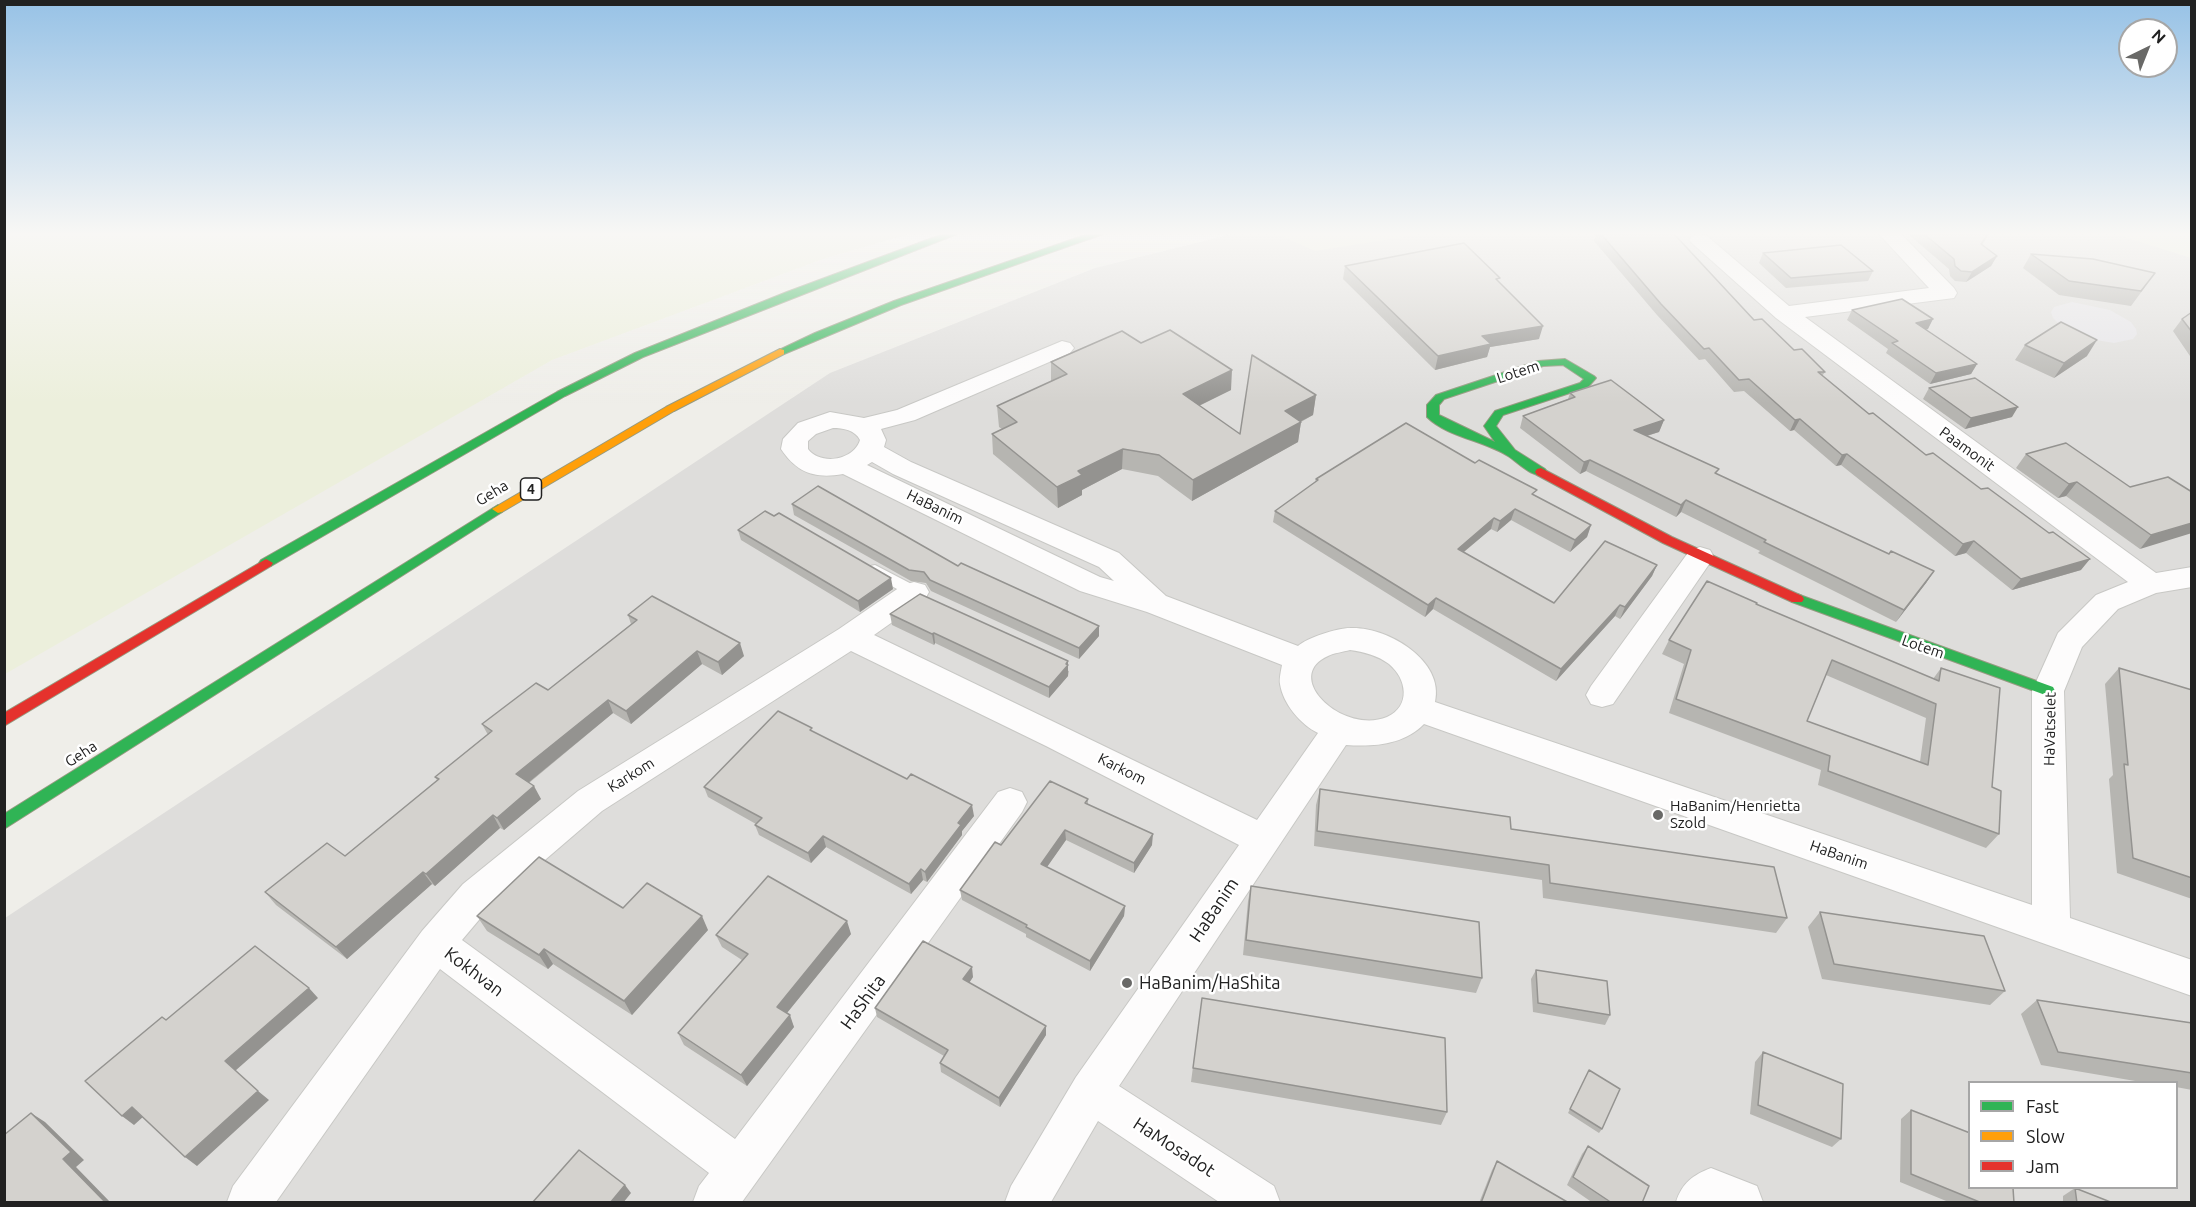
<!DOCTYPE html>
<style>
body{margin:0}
#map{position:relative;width:2196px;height:1207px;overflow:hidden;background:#efeee9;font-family:Ubuntu,sans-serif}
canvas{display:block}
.frame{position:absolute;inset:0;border:6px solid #212121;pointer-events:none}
.legend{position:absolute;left:1968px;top:1081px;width:210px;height:108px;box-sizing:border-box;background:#fff;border:2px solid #a6a6a6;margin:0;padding:8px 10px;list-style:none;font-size:18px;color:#212121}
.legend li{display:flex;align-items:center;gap:12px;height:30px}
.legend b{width:30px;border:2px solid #a6a6a6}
.north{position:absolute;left:2118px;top:18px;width:60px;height:60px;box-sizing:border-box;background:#fff;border:2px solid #a6a6a6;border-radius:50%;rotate:43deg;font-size:16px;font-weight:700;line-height:24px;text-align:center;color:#212121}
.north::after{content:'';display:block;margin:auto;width:21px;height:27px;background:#696967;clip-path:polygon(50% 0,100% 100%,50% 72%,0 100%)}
</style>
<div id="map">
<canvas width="2196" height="1207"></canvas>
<div class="frame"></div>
<ul class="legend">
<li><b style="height:8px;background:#30b455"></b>Fast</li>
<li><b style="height:8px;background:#ff9f0a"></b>Slow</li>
<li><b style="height:8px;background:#e5322d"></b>Jam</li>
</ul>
<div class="north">N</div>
</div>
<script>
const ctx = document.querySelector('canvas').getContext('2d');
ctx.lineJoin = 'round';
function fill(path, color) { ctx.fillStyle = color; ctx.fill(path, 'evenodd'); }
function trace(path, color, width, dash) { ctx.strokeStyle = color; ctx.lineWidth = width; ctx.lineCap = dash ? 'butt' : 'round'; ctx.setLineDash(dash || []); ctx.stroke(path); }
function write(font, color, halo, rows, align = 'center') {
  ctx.font = font + ' Ubuntu,sans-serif'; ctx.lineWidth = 5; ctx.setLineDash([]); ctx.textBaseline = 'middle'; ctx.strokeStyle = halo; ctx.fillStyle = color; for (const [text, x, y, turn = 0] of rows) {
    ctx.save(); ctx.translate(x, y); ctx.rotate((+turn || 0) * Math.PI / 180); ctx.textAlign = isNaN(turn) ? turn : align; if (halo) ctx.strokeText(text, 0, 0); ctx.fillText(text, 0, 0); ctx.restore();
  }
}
fill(new Path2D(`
 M1232 234H2191V1202H5V918L830 373 1095 268ZM1970 1082H2176V1188H1970Z`), '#dedddb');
fill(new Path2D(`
 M5 234H909L823 259 552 360 5 674Z
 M1277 234H1422L1315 251Z
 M2115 234H2191V258Z`), '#ecefdc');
fill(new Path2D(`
 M2072 302 2110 310 2131 322 2136 329 2137 334 2133 339 2114 343 2084 338 2060 325 2053 318 2051 312 2054 307Z`), '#e5e4e8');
const lane = new Path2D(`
 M875 565 925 591 927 595 925 599H915L870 574 868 570 870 566Z`);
const street = new Path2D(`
 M1698 234 1707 236 1789 306 1929 288 1879 234H1901L1954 288 1957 293 1954 298 1805 317 2156 573 2192 567V587L2156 593 2118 609 2082 647 2064 691 2070 918 2192 960V996L1424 724C1404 745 1373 747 1346 745L1119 1086 1274 1186 1280 1202H1219L1098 1121 1051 1202H1005L1011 1186 1076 1077 1239 845 1046 746 851 651 602 811 489 908 462 940 735 1139 998 792 1010 788 1022 792 1027 802 1022 812 742 1202H693L699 1186 709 1173 440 969 276 1202H227L233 1186 422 931 463 884 578 791 839 629 903 585 914 582 925 585 929 592 925 599 874 635 1257 820 1318 733C1301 725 1283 704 1280 684 1279 679 1281 671 1282 665L1147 612 1080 591 843 474C815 479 797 473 781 449L783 439 798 423 830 412 864 418 897 410 1062 341 1070 343 1074 348 1070 353 915 420 881 429 886 440 884 447 911 462 1119 553 1166 596 1298 646C1307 638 1337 628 1350 628 1386 626 1445 660 1435 702L2032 905V691L2058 633 2096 595 2128 582 1776 318 1693 244 1689 240 1693 236ZM833 428C843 428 855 430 860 440 854 460 821 466 808 449V441L816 434ZM872 462 893 474 1099 567 1114 581 1100 577 867 465ZM1350 650C1364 652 1377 655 1389 664 1407 679 1411 706 1387 717 1343 735 1281 677 1328 656 1334 653 1343 652 1350 650Z
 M1700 547 1710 550 1714 557 1613 704 1602 707 1591 704 1586 695 1591 686 1690 550Z
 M1711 1168 1757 1186 1763 1202H1676C1682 1183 1693 1175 1711 1168Z`);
const fast = new Path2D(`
 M943 234H957L643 357 565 396 271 566H261L259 563 261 560 557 392 635 353 787 292Z
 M1088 234H1103L901 305 784 354H776L775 352 815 333 894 301Z
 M1565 359 1594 376 1596 378 1588 387 1503 415 1496 426 1515 450 1545 469 1547 472 1545 475C1532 478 1519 463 1508 456 1485 441 1447 437 1427 417V405L1436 395 1538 361ZM1563 365 1584 379 1580 383 1495 411 1484 426 1495 442 1439 415V405L1444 399 1543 366Z
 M498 505 502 506 504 509 502 512 4 829V814Z
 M1797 594 2053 687 2055 691 2053 695 2048 696 1792 602 1790 599 1792 596Z`);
const slow = new Path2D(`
 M780 349 784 350V354L674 411 502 512 498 513 492 509 666 407Z`);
const jam = new Path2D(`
 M1541 468 1672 537 1802 596 1804 599 1802 602H1792L1663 543 1537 475 1535 472 1537 469Z
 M266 559 273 563 271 566 4 726V713Z`);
trace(lane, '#c8c8c5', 2);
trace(street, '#c8c8c5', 2);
trace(fast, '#959a80', 2);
trace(slow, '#959a80', 2);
trace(jam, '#959a80', 2);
fill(lane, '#fdfcfc');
fill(street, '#fdfcfc');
fill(fast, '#30b455');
fill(slow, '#ff9f0a');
fill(jam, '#e5322d');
fill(new Path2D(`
 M1596 234H1674L1754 320 1794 350 1825 372 1822 376 1869 414 1926 455 2081 570 2012 590 1966 553 1955 556 1841 465 1836 466 1794 430 1790 431 1744 391 1734 392 1705 359 1699 360 1657 315 1594 241Z
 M1908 234H1989L1982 245 1997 256 1991 266 1966 282 1955 281 1950 276 1949 269Z
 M1763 253 1873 271 1868 281 1786 288 1759 263Z
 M2031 254 2145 287 2131 306 2059 295 2023 268Z
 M1345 266 1499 283 1539 339 1490 347 1487 357 1435 370 1343 279Z
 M1852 310 1928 329 1926 330 1977 364 1971 374 1930 384 1886 353 1888 349 1847 320Z
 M2192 312V359L2173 331 2182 319Z
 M1141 343 1231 390 1199 406 1240 434 1316 395 1313 415 1301 422 1298 442 1192 501 1158 476 1122 469 1082 490V495L1058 508 993 454 992 434 1002 429 999 427 997 406 1051 382V362Z
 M2025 345 2087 356 2054 378 2015 360Z
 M1929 388 2012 417 1965 429 1923 399Z
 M1570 393 1664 420 1659 432 1647 436 1719 469 1716 474 1889 554 1934 571 1926 583 1896 622 1758 553 1760 551 1681 512 1676 517 1586 471 1580 474 1520 428 1523 416 1568 399Z
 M2026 454 2130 487 2192 492 2140 549 2066 496 2058 498 2016 468Z
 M1475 463 1535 496 1591 525 1587 537 1570 552 1511 520 1497 532 1491 529 1464 552 1554 603 1657 565 1652 576 1620 619 1615 616 1556 681 1433 609 1425 617 1273 522 1275 511 1315 482 1316 479Z
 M792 504 958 566 1099 636 1079 659 931 591 926 583 911 581 794 515Z
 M738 530 893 589 860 612 741 540Z
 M1756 604 1933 679 1941 668 1992 787 1999 834 1986 848 1818 785 1821 770 1669 713 1684 664 1662 654 1669 640ZM1826 675 1926 718 1920 762 1807 721Z
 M890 614 1069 671 1068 676 1049 698 935 643 934 645 892 625Z
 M628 615 744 656 722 675 702 664 631 724 613 713 529 783 541 799 504 830 500 828 435 886 432 884 347 959 276 905 265 892 345 856 437 780 435 777 488 735 482 724 548 690 631 624Z
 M2119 668 2192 690V899L2117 873 2109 779 2113 775 2105 684Z
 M813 732 974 816 962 831V835L927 882 923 880 911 894 826 847 811 863 759 835 755 825 756 824 708 797 704 787Z
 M1320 789 1511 829 1787 918 1776 933 1543 898 1542 880 1314 846 1316 805Z
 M1088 799V804L1152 845 1134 873 1066 840 1047 867 1125 906 1124 916 1090 971 1026 937V934L962 900 960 890 1001 845Z
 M1251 886 1482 978 1476 993 1243 955 1248 901Z
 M623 908 708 930 632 1015 553 964 548 969 487 931 477 916Z
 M1820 912 2005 991 1990 1005 1822 979 1808 927Z
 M851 934 787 1013 794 1027 747 1086 684 1045 678 1033 742 960 722 947 716 935Z
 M1536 970 1610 1015 1605 1025 1533 1012 1531 979Z
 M973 977 969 983 1046 1035 1000 1107 941 1072 940 1063 944 1056 877 1017 875 1008Z
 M1202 998 1447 1112 1441 1125 1191 1082Z
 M2037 1000 2192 1023V1090L2176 1087V1083H2147L2041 1065 2021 1014Z
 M1763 1052 1841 1139 1832 1147 1750 1114 1755 1062Z
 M1589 1070 1602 1129 1599 1133 1568 1113Z
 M1911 1110 2014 1203H1951L1900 1182 1901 1119Z
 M1588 1146 1642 1203H1593L1567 1185 1582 1154Z
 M1497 1161 1569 1203H1479L1492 1170Z
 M2075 1188 2113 1203H2063V1196Z`), '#b6b5b1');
fill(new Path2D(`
 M1997 256 1991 266 1966 282 1972 272Z
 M1933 319 1928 329 1910 333 1916 323Z
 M1543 326 1539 339 1490 347 1487 357 1435 370 1438 356 1482 336Z
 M2097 340 2087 356 2054 378 2064 363Z
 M1977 364 1971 374 1930 384 1936 373Z
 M1232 370 1231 390 1182 414 1183 394Z
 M1316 395 1313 415 1282 431 1285 411Z
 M2018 407 2012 417 1965 429 1971 418Z
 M1800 419 1794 430 1790 431 1795 420Z
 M1664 420 1659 432 1630 441 1634 430Z
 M1301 422 1298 442 1192 501 1193 480Z
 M1123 449 1122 469 1082 490V495L1058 508 1057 487 1078 471Z
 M1847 454 1841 465 1836 466 1842 455Z
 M1590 460 1586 471 1580 474 1584 462Z
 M2077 482 2066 496 2058 498 2069 484Z
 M1686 500 1681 512 1676 517 1681 505Z
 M1515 509 1511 520 1497 532 1500 521Z
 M1494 518 1491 529 1454 560 1458 549Z
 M2192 523V533L2140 549 2151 535Z
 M1591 525 1587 537 1570 552 1575 540Z
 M1974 541 1966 553 1955 556 1963 544Z
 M2090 559 2081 570 2012 590 2021 579Z
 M1657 565 1652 576 1620 619 1625 607Z
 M1934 571 1926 583 1896 622 1904 610Z
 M891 578 893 589 860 612 858 601Z
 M1436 598 1433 609 1425 617 1428 605Z
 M1620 605 1615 616 1556 681 1561 669Z
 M1099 626V636L1079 659V648Z
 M934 633 935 643 934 645 932 634Z
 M740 643 744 656 722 675 718 662Z
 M697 651 702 664 631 724 626 711Z
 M1068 661V676L1049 698V687Z
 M608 700 613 713 523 787 516 774Z
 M534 786 541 799 504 830 497 818Z
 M972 805 974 816 962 831V835L927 882 925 872 958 823Z
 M493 815 500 828 435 886 426 874Z
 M1065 830 1066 840 1042 874 1041 864Z
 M1153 834 1152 845 1134 873V863Z
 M823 836 826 847 811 863 808 853Z
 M921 869 923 880 911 894 909 884Z
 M423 872 432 884 347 959 336 947Z
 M1125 906 1124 916 1090 971V961Z
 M702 916 708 930 632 1015 624 1001Z
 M847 921 851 934 782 1019 777 1007Z
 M544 949 553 964 548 969 539 955Z
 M972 967 973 977 965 989 963 979Z
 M309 988 318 998 235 1071 225 1061Z
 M790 1015 794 1027 747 1086 741 1075Z
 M1046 1026V1035L1000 1107 999 1098Z
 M258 1091 269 1100 197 1166 185 1157Z
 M132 1107 144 1116 134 1125 122 1116Z
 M31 1113 45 1122 84 1160 76 1167 111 1203H106L63 1159Z
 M625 1185 631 1193 623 1203H610Z`), '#949390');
const building = new Path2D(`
 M1601 234H1674L1754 320 1762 319 1794 350 1802 349 1825 372H1818L1869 414 1873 413 1926 455 1933 453 1981 489 1988 488 2049 533 2053 532 2090 559 2021 579 1974 541 1963 544 1847 454 1842 455 1800 419 1795 420 1749 379 1739 380 1709 348 1704 349 1661 304Z
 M1924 234H1988L1981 244 1997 256 1972 272 1961 271 1955 266 1954 259Z
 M1464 243 1500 278 1496 279 1543 326 1482 336 1491 344 1438 356 1345 266Z
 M1841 245 1873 271 1791 278 1763 253Z
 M2031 254 2093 259 2155 273 2141 291 2069 281Z
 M1902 299 1933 319 1916 323 1977 364 1936 373 1892 343 1898 341 1852 310Z
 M2192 312V332L2182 319Z
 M2061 322 2097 340 2064 363 2025 345Z
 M1170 330 1232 370 1183 394 1240 434 1252 355 1316 395 1285 411 1301 422 1193 480 1159 455 1123 449 1078 471 1082 475 1057 487 992 434 1017 422 997 406 1067 374 1051 362 1122 331 1141 343Z
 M1975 378 2018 407 1971 418 1929 388Z
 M1611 380 1664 420 1634 430 1719 469 1715 473 1889 554 1891 551 1934 571 1904 610 1764 542 1766 540 1686 500 1681 505 1590 460 1584 462 1523 416 1575 397 1570 393Z
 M1406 423 1475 463 1479 460 1537 490 1532 494 1591 525 1575 540 1515 509 1500 521 1494 518 1458 549 1554 603 1605 541 1657 565 1625 607 1620 605 1561 669 1436 598 1428 605 1275 511 1318 480 1316 479Z
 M2066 443 2130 487 2168 477 2192 492V523L2151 535 2077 482 2069 484 2026 454Z
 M818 486 958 566 961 563 1099 626 1079 648 930 580 924 572 909 570 792 504Z
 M765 511 774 516 779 513 891 578 858 601 738 530Z
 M1707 581 1757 603 1756 604 1939 681 1941 668 2000 688 1992 787 2001 791 1999 834 1828 771 1830 756 1676 699 1691 650 1669 640ZM1832 660 1936 704 1928 765 1807 721Z
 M920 594 1068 661 1066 664 1068 665 1049 687 934 633 932 634 890 614Z
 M652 596 740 643 718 662 697 651 626 711 608 700 516 774 534 786 497 818 493 815 426 874 423 872 336 947 265 892 327 843 345 856 439 779 435 777 492 731 482 724 536 683 548 690 637 620 628 615Z
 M2119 668 2192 690V878L2133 858 2124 764 2128 765Z
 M778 711 812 728 810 730 907 779 911 774 972 805 958 823 961 825 925 872 921 869 909 884 823 836 808 853 755 825 762 818 704 787Z
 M1050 781 1088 799 1085 803 1153 834 1134 863 1065 830 1041 864 1125 906 1090 961 1026 927 1027 925 960 890 995 842 1001 845Z
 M1320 789 1510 817 1511 829 1774 867 1787 918 1550 883 1549 865 1317 831Z
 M539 857 623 908 647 883 702 916 624 1001 544 949 539 955 477 916Z
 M768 876 847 921 777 1007 790 1015 741 1075 678 1033 748 954 716 935Z
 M1251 886 1479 922 1482 978 1246 940Z
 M1820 912 1984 936 2005 991 1834 964Z
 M923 941 972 967 963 979 1046 1026 999 1098 940 1063 948 1050 875 1008Z
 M255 946 309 988 225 1061 258 1091 185 1157 132 1107 122 1116 85 1081 162 1017 166 1020Z
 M1536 970 1607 981 1610 1015 1538 1003Z
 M1202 998 1445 1038 1447 1112 1193 1068Z
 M2037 1000 2192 1023V1073L2058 1052Z
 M1763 1052 1843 1084 1841 1139 1758 1105Z
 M1589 1070 1620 1089 1602 1129 1570 1109Z
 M1911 1110 1970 1133V1188H2013L2014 1203H1982L1911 1174Z
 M31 1113 71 1152 63 1159 106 1203H4V1135Z
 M1588 1146 1649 1186 1642 1203H1612L1573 1177Z
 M579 1150 625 1185 610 1203H532Z
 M1497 1161 1569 1203H1481Z
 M2075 1188 2113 1203H2077Z`);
fill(building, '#d4d2ce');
trace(building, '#949390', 1.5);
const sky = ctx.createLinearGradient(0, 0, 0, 403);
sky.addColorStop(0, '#97c2e6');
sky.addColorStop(0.58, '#f8f7f5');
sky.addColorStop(1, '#f8f7f500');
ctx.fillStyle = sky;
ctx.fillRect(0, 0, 2196, 403);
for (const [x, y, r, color] of [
 [1658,815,6,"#696967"],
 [1127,983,6,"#696967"]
]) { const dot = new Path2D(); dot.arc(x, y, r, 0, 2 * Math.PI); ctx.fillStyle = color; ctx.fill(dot); trace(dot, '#fff', 2); }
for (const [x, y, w] of [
 [531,489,21]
]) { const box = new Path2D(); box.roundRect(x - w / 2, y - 11, w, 22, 4.5); ctx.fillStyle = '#fff'; ctx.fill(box); trace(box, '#212121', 1.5); }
write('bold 14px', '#212121', null, [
 ["4",531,489]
]);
write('15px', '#212121', '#fff', [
 ["Lotem",1518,372,-18],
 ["Paamonit",1967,449,36],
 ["Geha",492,493,-31],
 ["HaBanim",935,507,26],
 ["Lotem",1923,647,19],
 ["HaVatselet",2050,729,-89],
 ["Geha",81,754,-33],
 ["Karkom",1122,769,27],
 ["Karkom",631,775,-32],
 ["HaBanim",1839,855,19]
]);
write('15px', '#212121', '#fff', [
 ["HaBanim/Henrietta",1670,806],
 ["Szold",1670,823]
], 'left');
write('18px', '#212121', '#fff', [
 ["HaBanim",1214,910,-56],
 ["Kokhvan",474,972,37],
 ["HaShita",863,1002,-54],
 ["HaMosadot",1174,1147,33]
]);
write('18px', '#212121', '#fff', [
 ["HaBanim/HaShita",1139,983]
], 'left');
</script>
